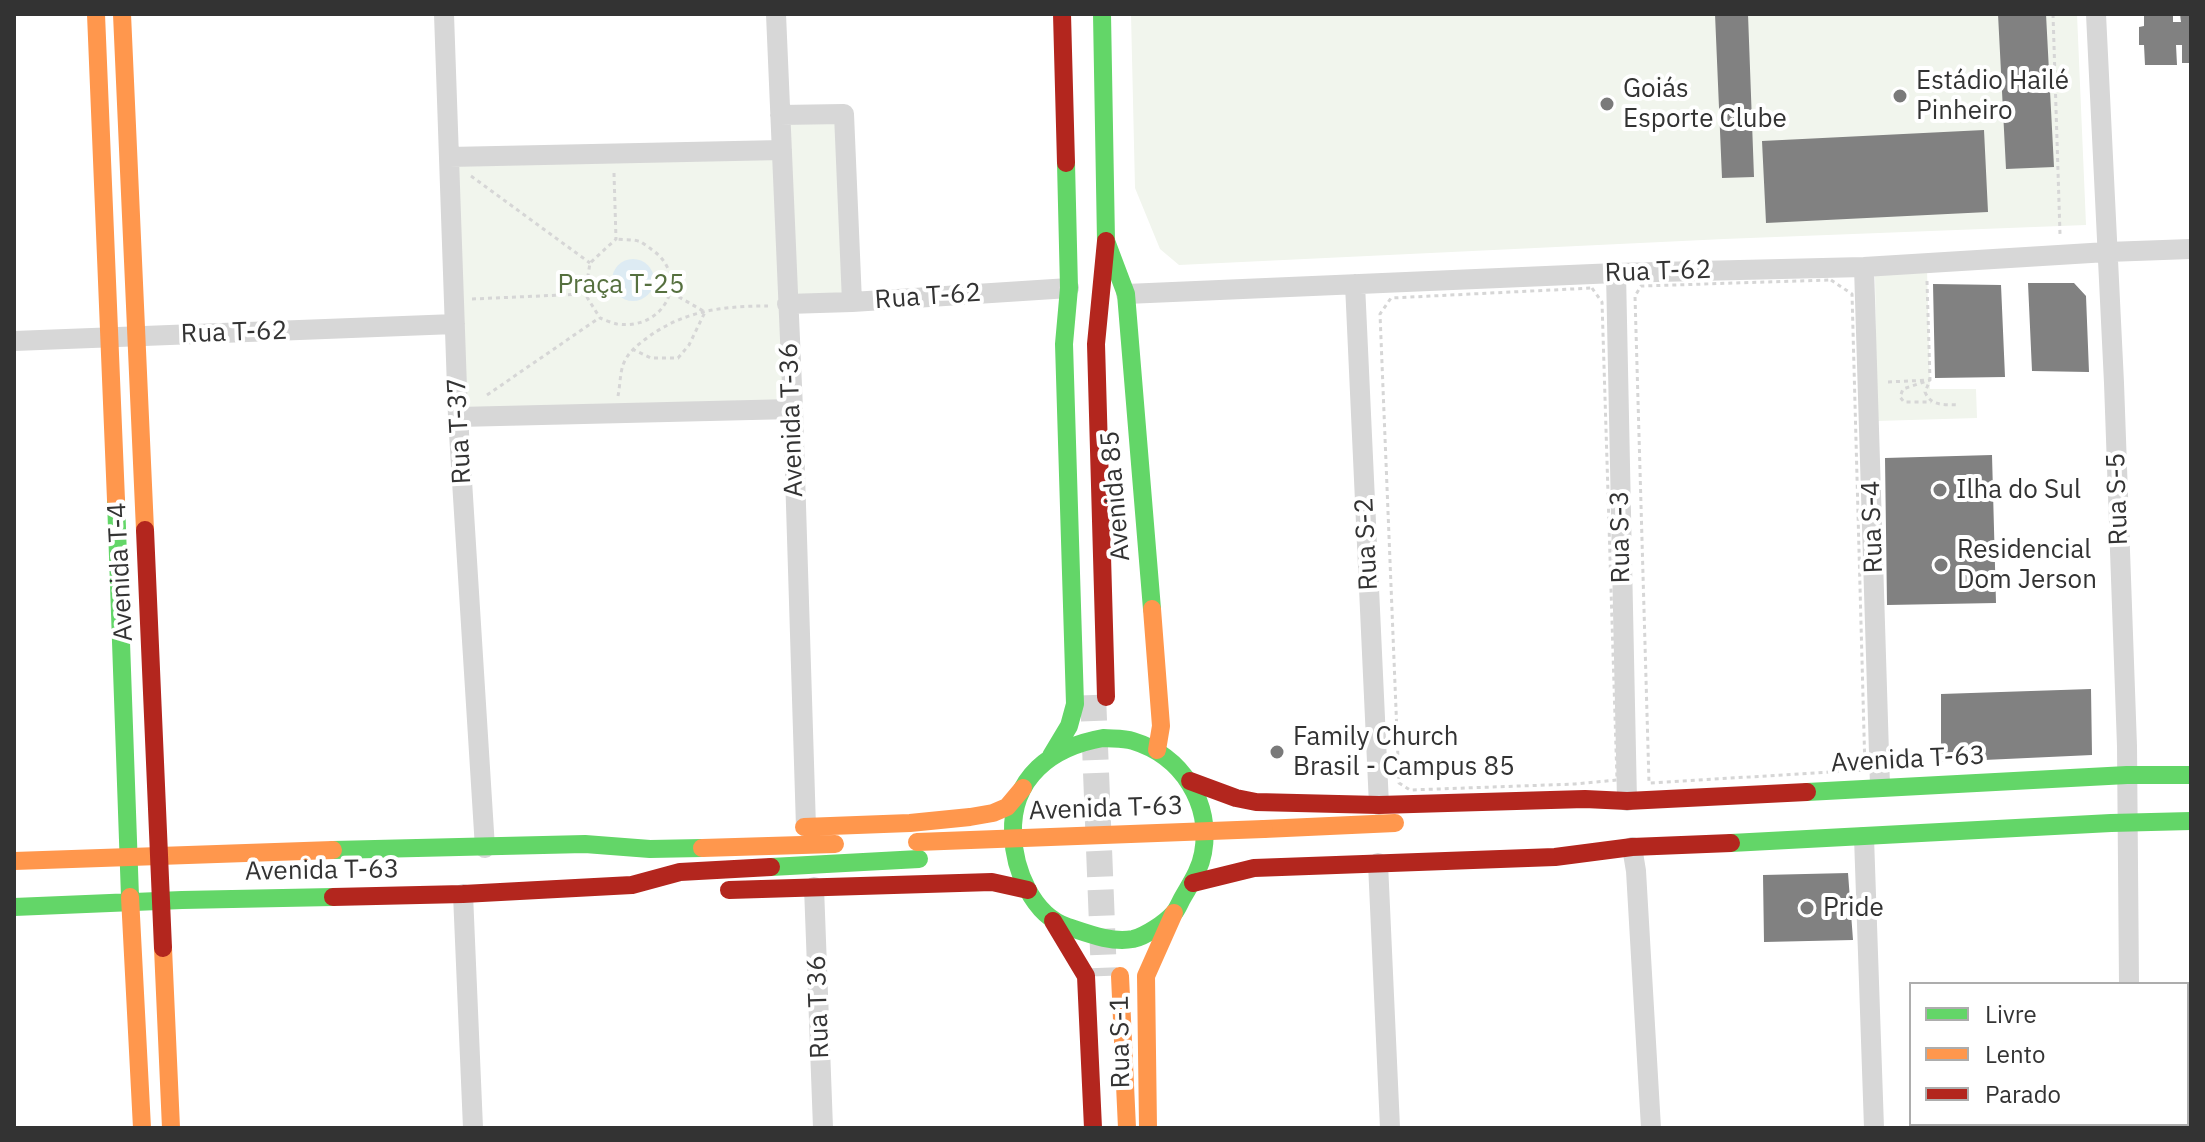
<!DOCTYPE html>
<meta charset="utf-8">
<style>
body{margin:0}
#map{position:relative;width:2205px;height:1142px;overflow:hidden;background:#fff;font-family:"IBM Plex Sans",sans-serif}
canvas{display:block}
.frame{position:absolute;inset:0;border:16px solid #333;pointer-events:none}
.legend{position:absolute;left:1909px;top:982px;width:280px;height:144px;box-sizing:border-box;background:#fff;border:2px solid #adadad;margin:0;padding:10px 14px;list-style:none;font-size:24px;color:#333}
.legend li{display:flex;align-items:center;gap:16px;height:40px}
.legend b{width:40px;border:2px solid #adadad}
</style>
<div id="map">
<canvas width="2205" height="1142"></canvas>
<div class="frame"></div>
<ul class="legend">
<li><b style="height:10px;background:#63d668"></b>Livre</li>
<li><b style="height:10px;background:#ff974d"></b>Lento</li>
<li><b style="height:10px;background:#b3261e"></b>Parado</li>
</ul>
</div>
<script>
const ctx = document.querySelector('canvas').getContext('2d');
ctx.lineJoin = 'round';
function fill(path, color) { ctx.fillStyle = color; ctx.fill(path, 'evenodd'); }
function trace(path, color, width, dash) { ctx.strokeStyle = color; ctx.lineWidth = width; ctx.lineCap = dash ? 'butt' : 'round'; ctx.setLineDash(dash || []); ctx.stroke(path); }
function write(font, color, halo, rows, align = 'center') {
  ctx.font = font + ' "IBM Plex Sans",sans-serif'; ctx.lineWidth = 8; ctx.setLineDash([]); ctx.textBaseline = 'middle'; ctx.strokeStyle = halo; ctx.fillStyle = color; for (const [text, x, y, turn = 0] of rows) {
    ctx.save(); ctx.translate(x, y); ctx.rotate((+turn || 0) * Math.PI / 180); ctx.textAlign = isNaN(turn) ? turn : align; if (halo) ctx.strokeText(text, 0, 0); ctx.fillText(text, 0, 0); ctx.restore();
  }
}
fill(new Path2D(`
 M1131 14H2077L2086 225 1724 239 1179 265 1160 249 1135 188Z
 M838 121 844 294 795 296 789 123Z
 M775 157 790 406 462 414 451 160Z
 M1927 269 1930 389H1976L1977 418 1877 421 1875 272Z`), '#f1f5ed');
fill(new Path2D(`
 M612 280a21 21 0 1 1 42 0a21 21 0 1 1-42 0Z`), '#ddebf3');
fill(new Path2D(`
 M1715 14H1748L1754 177 1722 178Z
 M1998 14H2046L2054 167 2006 169Z
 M2144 14H2173V22H2181L2180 14H2191V63H2182V45H2176L2177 65H2145L2144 45H2139V27L2144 26Z
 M1984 130 1988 212 1766 223 1762 141Z
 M2028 283H2074L2086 296 2089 372 2032 371Z
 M1933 284 2001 285 2005 377 1935 378Z
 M1992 455 1996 603 1887 605 1885 458Z
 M2091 689 2092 755 1941 762V694Z
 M1848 873 1853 940 1764 942 1763 875Z`), '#818181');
trace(new Path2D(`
 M1093 695 1104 976`), '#d6d6d6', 26, [26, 13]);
trace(new Path2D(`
 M2053 14 2060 234
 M614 173 616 239 590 263 585 294 600 318C605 320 612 323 617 324 665 331 692 277 651 249 650 248 641 242 641 242 634 239 623 240 616 239
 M471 176 590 263
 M1831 280 1852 294 1865 770 1649 783 1635 296 1641 286Z
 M1927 281 1930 380 1925 392C1931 407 1945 404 1959 405
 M1592 288 1602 302 1617 780 1575 784 1410 790 1399 783 1380 314 1391 298Z
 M472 299 584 294
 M632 349 651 358H678L689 345 705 312 672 293
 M1888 382 1930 380 1903 389 1900 397 1904 402H1931
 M487 395 599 318
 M618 396C620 386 620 374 623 365 627 354 635 347 643 341 681 311 721 306 768 306`), '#d6d6d6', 3, [4, 4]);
trace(new Path2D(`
 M444 14 458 417 485 848
 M776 14 793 409 806 827
 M2096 14 2114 383 2127 746 2129 984
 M780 115 844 114 852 302
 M449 157 782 150
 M1864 267 1880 786
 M1616 273 1627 801
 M1355 284 1379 805
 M1126 294 1616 273 1864 267 2107 252 2191 249
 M787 304 852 302 1069 288
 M14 341 455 324
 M458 417 793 409
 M1864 837 1874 1128
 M1632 847 1636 871 1651 1128
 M1378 863 1390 1128
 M814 887 823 1128
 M463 894 473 1128
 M2132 1124V1128`), '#d7d7d7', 20);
trace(new Path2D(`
 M1102 14 1106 241 1126 294 1152 609
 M116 500 130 897
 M1103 738C1113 739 1123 738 1133 741 1182 756 1212 803 1203 853 1200 870 1191 883 1183 897 1180 902 1178 908 1174 913 1165 923 1146 936 1133 939 1112 943 1089 934 1068 927 1032 915 1014 869 1013 834 1011 777 1052 747 1103 738Z
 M1051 756 1069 726 1075 704 1064 344 1069 288 1066 163
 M1807 792 2127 775H2191
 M1731 843 2111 823 2191 821
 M333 850 585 844 650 849 702 848
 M771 867 919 859
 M14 907 182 900 333 897`), '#63d668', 18);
trace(new Path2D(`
 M96 14 116 500
 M122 14 145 530
 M1152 609 1161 726 1157 750
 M804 827 910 823 970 817 993 813 1007 807 1023 788
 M1264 829 1395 823
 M702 848 835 844
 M14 861 333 850
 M130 897 142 1128
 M163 948 171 1128
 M1120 976 1127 1128
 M1148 1128 1146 976 1174 913`), '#ff974d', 18);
trace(new Path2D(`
 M1062 14 1066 163
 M1106 241 1096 344 1106 697
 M145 530 163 948
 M1190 781 1236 798 1256 802 1379 805 1585 799 1627 801 1807 792
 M1193 883 1254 868 1555 857 1632 847 1731 843
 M729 890 992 882 1028 890
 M333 897 463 894 632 885 680 872 771 867
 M1053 921 1086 976 1093 1128`), '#b3261e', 18);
trace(new Path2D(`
 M917 842 1264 829`), '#ff974d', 18);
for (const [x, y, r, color] of [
 [1900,96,8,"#7a7a7a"],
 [1607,104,8,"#7a7a7a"],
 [1940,490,8,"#7a7a7a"],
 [1941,565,8,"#7a7a7a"],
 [1277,752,8,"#7a7a7a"],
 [1807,908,8,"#7a7a7a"]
]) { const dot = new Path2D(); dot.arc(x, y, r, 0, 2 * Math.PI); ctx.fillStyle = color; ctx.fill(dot); trace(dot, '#fff', 3); }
write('26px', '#333', '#fff', [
 ["Estádio Hailé",1916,81],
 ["Pinheiro",1916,111],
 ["Goiás",1623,89],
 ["Esporte Clube",1623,119],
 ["Ilha do Sul",1956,490],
 ["Residencial",1957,550],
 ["Dom Jerson",1957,580],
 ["Family Church",1293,737],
 ["Brasil - Campus 85",1293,767],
 ["Pride",1823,908]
], 'left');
write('26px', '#333', '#fff', [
 ["Rua T-62",1658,272,-2],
 ["Rua T-62",928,297,-4],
 ["Rua T-62",234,333,-2],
 ["Avenida T-36",792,420,-92],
 ["Rua T-37",460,431,-93],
 ["Avenida 85",1116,496,-95],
 ["Rua S-5",2118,499,-92],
 ["Rua S-4",1873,527,-92],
 ["Rua S-3",1621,537,-91],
 ["Rua S-2",1367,544,-93],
 ["Avenida T-4",121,572,-93],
 ["Avenida T-63",1908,760,-3],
 ["Avenida T-63",1106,809,-2],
 ["Avenida T-63",322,871,-1],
 ["Rua T 36",819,1007,-92],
 ["Rua S-1",1121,1042,-91]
]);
write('26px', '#56703f', '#fff', [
 ["Praça T-25",621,285]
]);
</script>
